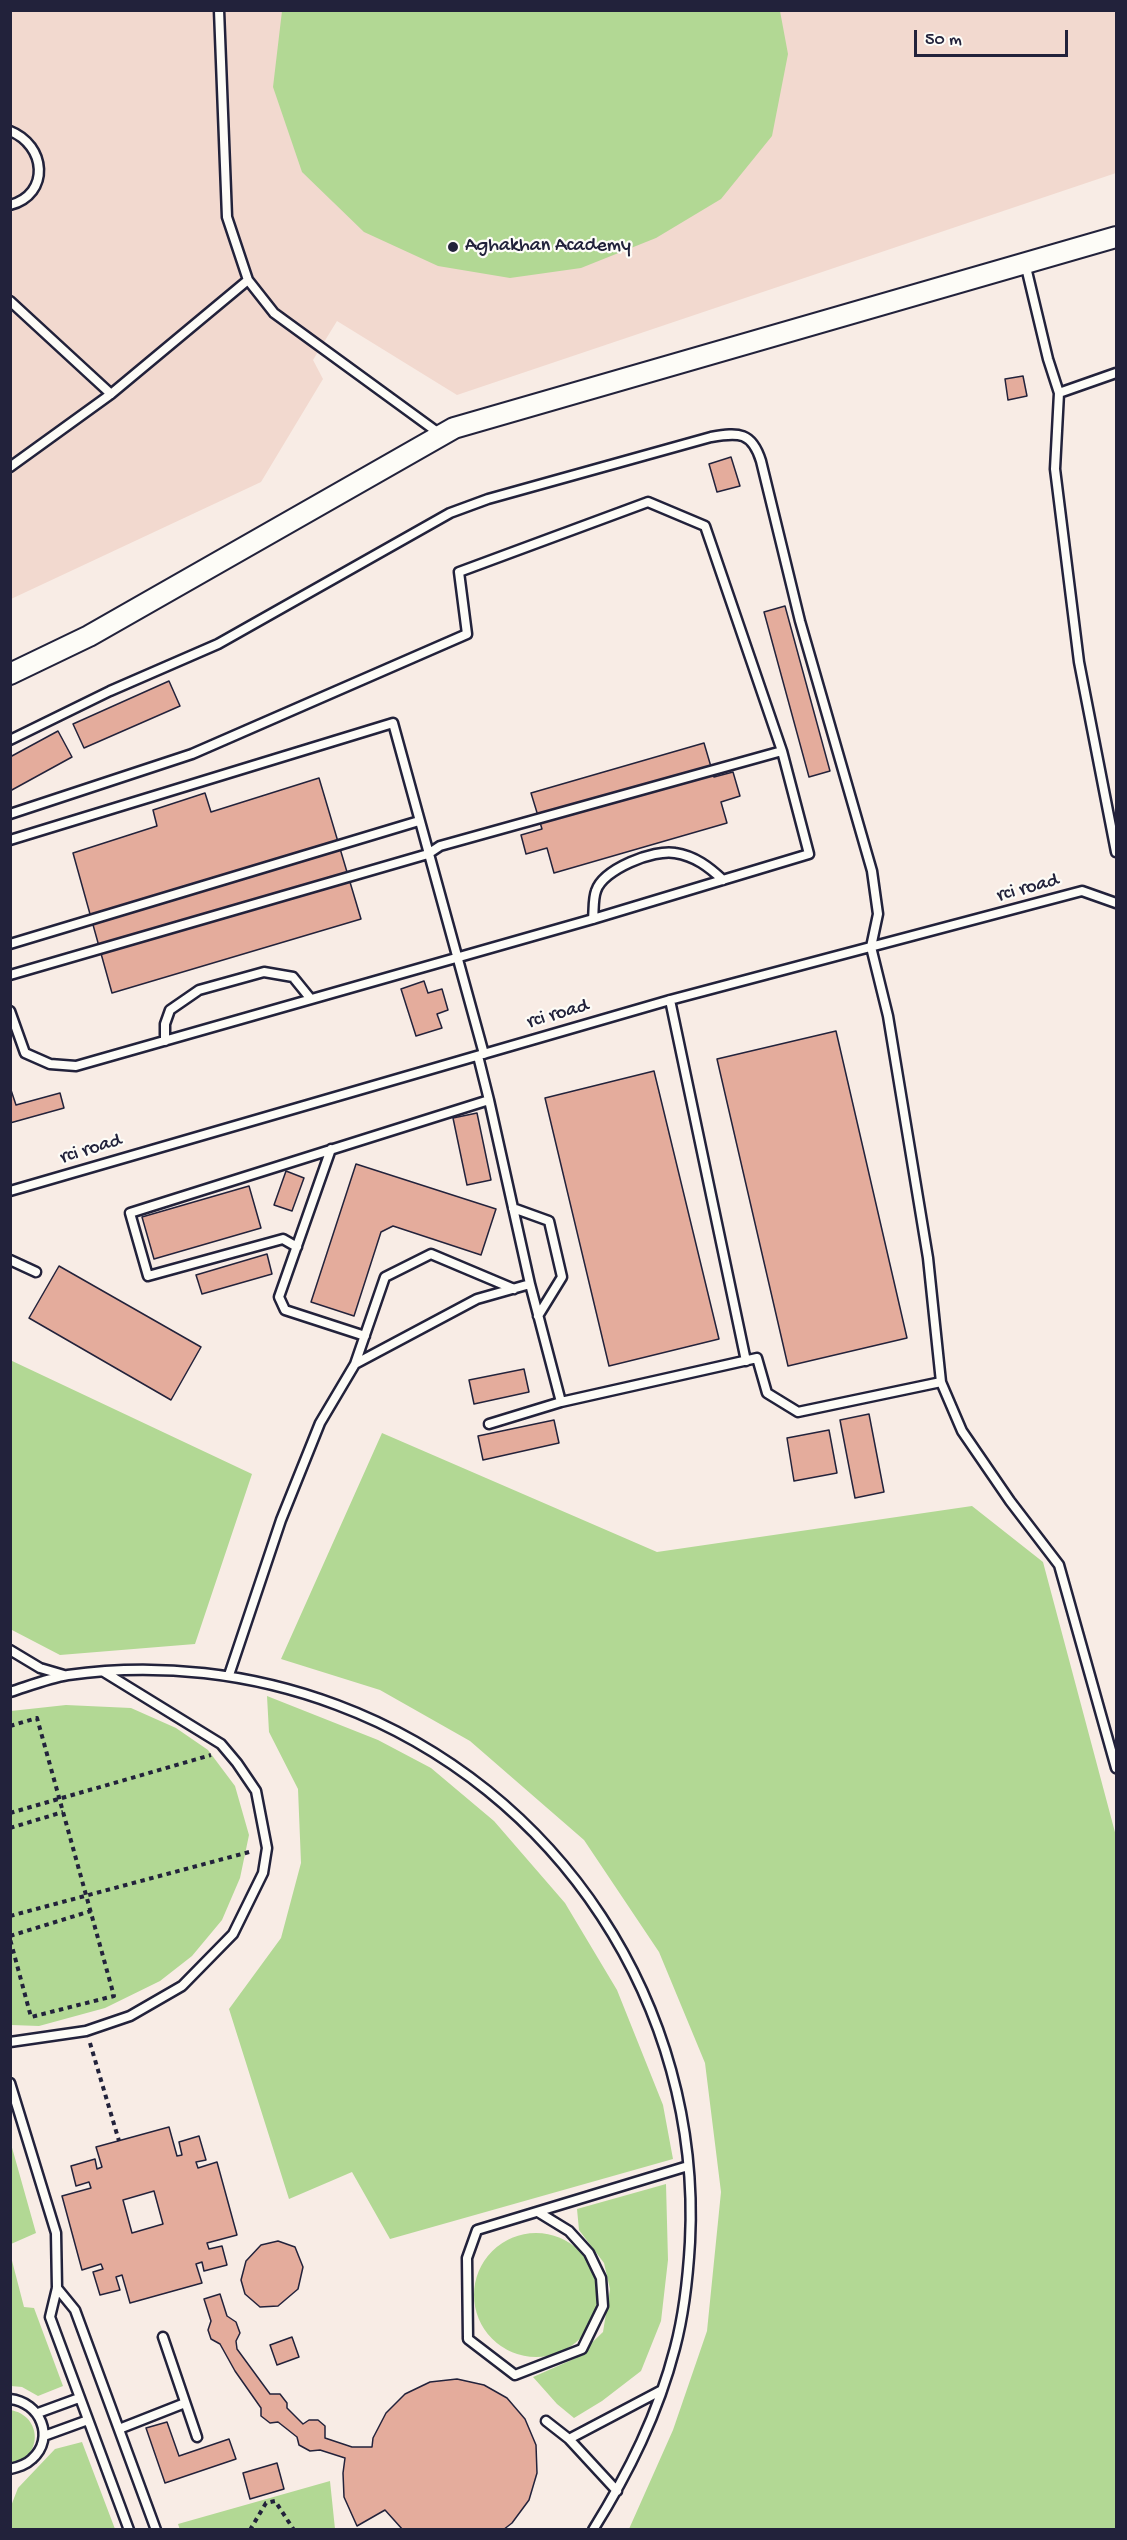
<!DOCTYPE html>
<style>
body{margin:0}
#map{position:relative;width:1127px;height:2540px;overflow:hidden;background:#f8ece5;font-family:"Gochi Hand",sans-serif}
canvas{display:block}
.frame{position:absolute;inset:0;border:12px solid #22223b;pointer-events:none}
.scale{position:absolute;left:914px;top:30px;width:154px;height:27px;box-sizing:border-box;border:3px solid #22223b;border-top:0;padding-left:8px;font-size:18px;line-height:21px;white-space:nowrap;color:#22223b;-webkit-text-stroke:4px #fdfcf7;paint-order:stroke}
</style>
<div id="map">
<canvas width="1127" height="2540"></canvas>
<div class="frame"></div>
<div class="scale">50 m</div>
</div>
<script>
const ctx = document.querySelector('canvas').getContext('2d');
ctx.lineJoin = 'round';
function fill(path, color) { ctx.fillStyle = color; ctx.fill(path, 'evenodd'); }
function trace(path, color, width, dash) { ctx.strokeStyle = color; ctx.lineWidth = width; ctx.lineCap = dash ? 'butt' : 'round'; ctx.setLineDash(dash || []); ctx.stroke(path); }
function write(font, color, halo, rows, align = 'center') {
  ctx.font = font + ' "Gochi Hand",sans-serif'; ctx.lineWidth = 4.5; ctx.setLineDash([]); ctx.textBaseline = 'middle'; ctx.strokeStyle = halo; ctx.fillStyle = color; for (const [text, x, y, turn = 0] of rows) {
    ctx.save(); ctx.translate(x, y); ctx.rotate((+turn || 0) * Math.PI / 180); ctx.textAlign = isNaN(turn) ? turn : align; if (halo) ctx.strokeText(text, 0, 0); ctx.fillText(text, 0, 0); ctx.restore();
  }
}
fill(new Path2D(`
 M10 11H1116V173L457 395 337 321 313 360 323 379 261 482 11 599Z`), '#f2d9cf');
fill(new Path2D(`
 M282 11H780L788 54 772 136 721 199 656 238 581 268 510 278 438 266 364 232 302 172 273 87Z
 M10 1360 252 1474 195 1644 60 1655 12 1630Z
 M382 1433 657 1552 972 1506 1043 1562 1116 1836V2529H629L673 2430 707 2331 721 2192 705 2063 659 1952 584 1840 470 1741 380 1690 281 1659Z
 M267 1696 378 1740 431 1768 494 1821 565 1903 617 1990 663 2105 673 2159 390 2239 352 2172 289 2199 229 2009 281 1938 301 1863 298 1789 269 1732Z
 M66 1705 131 1708 176 1728 208 1750 235 1786 249 1835 240 1878 222 1920 192 1956 160 1981 105 2008 39 2026 11 2025V1711Z
 M11 2144 36 2233 11 2244H10Z
 M666 2184 668 2260 661 2321 641 2371 602 2401 574 2418 557 2404 533 2377 576 2358 603 2332 610 2289 604 2263 579 2230 577 2209Z
 M474 2295a62 62 0 1 1 124 0a62 62 0 1 1-124 0Z
 M10 2253 24 2307 34 2308 63 2386 38 2396 22 2387 11 2386Z
 M10 2410C43 2415 43 2459 11 2463Z
 M82 2442 115 2529H11V2506L18 2488 55 2449Z
 M330 2481 335 2529 180 2530 178 2524Z`), '#b2d894');
const building = new Path2D(`
 M1023 376 1027 396 1008 400 1005 379Z
 M731 457 740 486 717 492 709 464Z
 M785 606 830 771 809 777 764 612Z
 M169 681 180 706 84 748 73 724Z
 M58 731 72 757 10 791V757Z
 M704 743 714 777 733 772 740 796 721 802 727 823 554 873 547 848 526 854 521 835 542 829 531 793Z
 M319 778 361 919 112 993 73 853 157 826 153 810 205 793 211 812Z
 M424 981 428 993 442 989 448 1010 437 1014 442 1028 416 1036 401 989Z
 M836 1031 907 1338 788 1366 717 1059Z
 M654 1071 719 1339 609 1366 545 1098Z
 M10 1087 16 1105 60 1093 64 1108 10 1123Z
 M477 1113 491 1180 467 1185 453 1118Z
 M356 1164 496 1209 481 1255 393 1226 381 1232 354 1316 311 1302Z
 M286 1171 304 1178 292 1211 274 1205Z
 M249 1186 261 1228 154 1259 142 1217Z
 M267 1254 272 1274 202 1294 196 1275Z
 M59 1266 201 1347 171 1400 29 1318Z
 M524 1369 529 1392 474 1404 469 1380Z
 M869 1414 884 1492 855 1498 840 1420Z
 M554 1420 559 1443 483 1460 478 1436Z
 M829 1430 837 1473 794 1481 787 1438Z
 M169 2127 177 2156 182 2155 179 2142 199 2136 206 2160 196 2162 198 2168 217 2162 237 2235 207 2243 209 2249 222 2246 227 2265 204 2271 202 2262 196 2264 202 2283 130 2303 122 2275 116 2277 120 2290 100 2295 93 2272 103 2269 101 2264 82 2270 62 2196 91 2188 89 2182 76 2186 71 2166 95 2159 97 2169 102 2167 96 2147ZM154 2191 163 2224 132 2233 123 2200Z
 M278 2241 295 2247 303 2267 298 2289 278 2306 260 2307 245 2294 241 2280 246 2261 261 2245Z
 M220 2294 227 2316 236 2322 240 2333 236 2341 237 2349 270 2394H280L287 2403V2408L303 2424 309 2420H318L325 2426V2438L352 2447H372L373 2438 386 2413 405 2394 430 2382 457 2379 484 2385 507 2398 525 2419 536 2445 537 2473 529 2500 512 2523 503 2530H403L385 2510 357 2526 344 2497 343 2473 345 2458 320 2450 310 2451 299 2445 297 2437 278 2422 270 2423 261 2416V2408L235 2371 220 2344 211 2339 208 2330 211 2321 204 2299Z
 M292 2337 299 2357 277 2365 270 2345Z
 M167 2422 179 2456 229 2439 236 2459 165 2483 146 2428Z
 M277 2463 284 2489 250 2499 243 2473Z`);
fill(building, '#e4ac9c');
trace(building, '#22223b', 1.5);
const service = new Path2D(`
 M219 10 227 217 248 280 274 313 440 434
 M10 131C46 145 51 194 10 205
 M1025 263 1048 359 1059 393 1055 469 1079 662 1116 852
 M10 301 111 394
 M1059 393 1116 373
 M10 467 111 394 248 280
 M10 740 110 691 218 644 450 513 488 499 711 437C739 432 752 432 761 461L800 621 872 871 878 914 871 947 888 1016 928 1258 941 1382 962 1431 1010 1501 1059 1565 1116 1768
 M10 814 192 754 467 634 459 572 648 502 705 526 782 751 809 854 593 919 76 1066 50 1064 25 1053 10 1011
 M10 840 393 723 484 1054
 M593 919C594 910 593 899 596 891 603 869 654 849 675 853 695 856 709 867 723 880
 M10 944 419 821
 M10 975 428 854 440 846 782 751
 M670 1000 746 1361
 M165 1041V1024L170 1010 199 990 264 972 293 977 310 998
 M478 1056 489 1100
 M331 1149 279 1297 285 1310 365 1336
 M10 1191 670 1000 1082 891 1116 903
 M513 1208 549 1221 562 1277 538 1316
 M10 1260 36 1272
 M530 1284 561 1402
 M355 1364 385 1277 431 1254 514 1289
 M489 1424 561 1402 757 1358 767 1393 798 1412 941 1382
 M10 1650 40 1668 64 1675
 M229 1675 281 1520 320 1423 355 1364 477 1299 530 1284 489 1100 130 1213 148 1276 283 1239 297 1247
 M10 1692C29 1686 49 1678 68 1675 158 1662 252 1673 337 1705 559 1788 702 2006 690 2242 688 2277 684 2314 675 2348 658 2414 629 2472 593 2530
 M10 2042 86 2031 130 2016 182 1986 233 1934 263 1873 267 1848 256 1791 237 1763 221 1744 104 1672
 M10 2083 56 2233 57 2288 50 2317 129 2530
 M538 2212 569 2231 589 2253 601 2278 603 2306 582 2349 515 2375 468 2339 467 2258 477 2230 688 2166
 M57 2288 75 2310 156 2530
 M163 2337 197 2437
 M10 2399C40 2402 56 2438 32 2459 26 2465 18 2467 10 2469
 M38 2413 79 2398
 M546 2421 569 2439 617 2491
 M119 2429 185 2403
 M44 2436 88 2420
 M569 2439 662 2390`);
const tertiary = new Path2D(`
 M10 674 89 636 454 428 1116 237`);
trace(service, '#22223b', 13);
trace(tertiary, '#22223b', 24);
trace(new Path2D(`
 M10 1726 37 1718 114 1996 31 2017 10 1939
 M10 1813 211 1755
 M10 1828 63 1812
 M10 1916 253 1851
 M10 1936 91 1911
 M90 2043 119 2141
 M250 2530 266 2503 275 2501 294 2530`), '#22223b', 4, [4.5, 4.5]);
trace(service, '#fdfcf7', 8);
trace(tertiary, '#fdfcf7', 20);
for (const [x, y, r, color] of [
 [453,247,6,"#22223b"]
]) { const dot = new Path2D(); dot.arc(x, y, r, 0, 2 * Math.PI); ctx.fillStyle = color; ctx.fill(dot); trace(dot, '#fdfcf7', 2); }
write('20px', '#22223b', '#fdfcf7', [
 ["Aghakhan Academy",465,247]
], 'left');
write('20px', '#22223b', '#fdfcf7', [
 ["rci road",1028,889,-15],
 ["rci road",558,1015,-16],
 ["rci road",91,1150,-17]
]);
</script>
